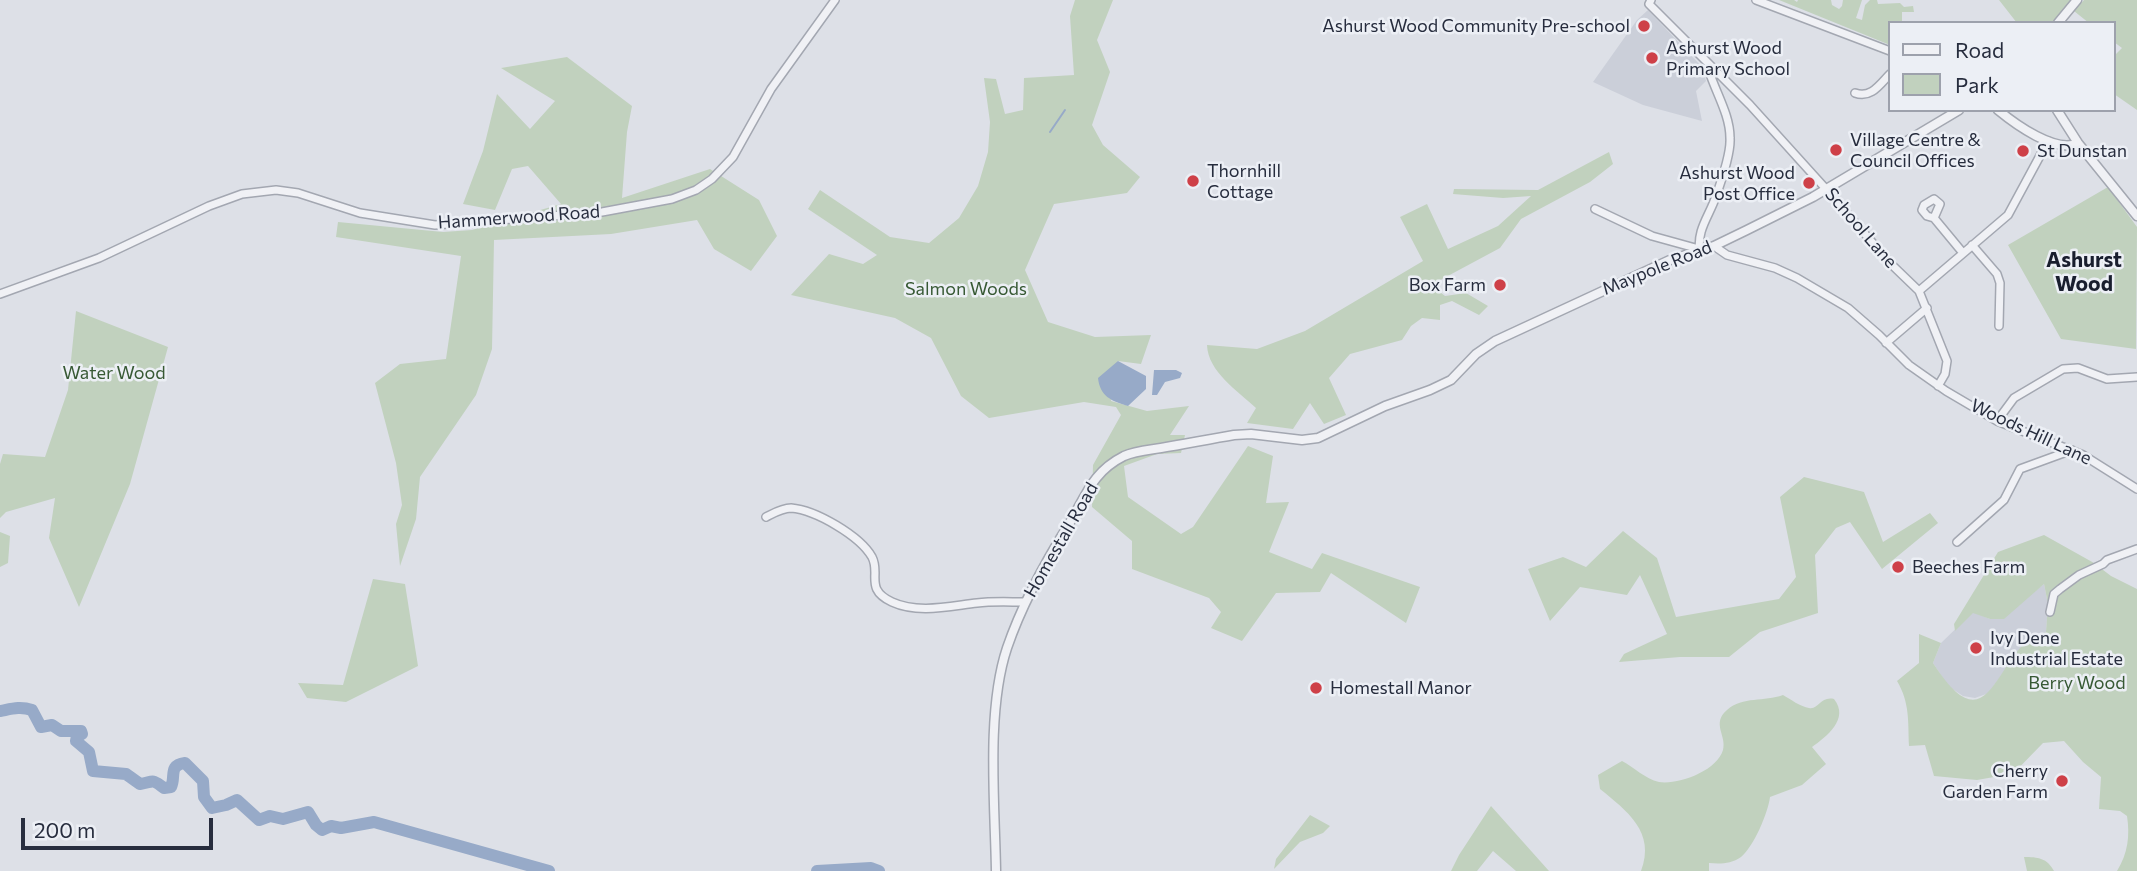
<!DOCTYPE html>
<style>
body{margin:0}
#map{position:relative;width:2137px;height:871px;overflow:hidden;background:#dde0e7;font-family:Commissioner,sans-serif}
canvas{display:block}
.legend{position:absolute;left:1888px;top:21px;width:228px;height:91px;box-sizing:border-box;background:#eceff5;border:2px solid #9da1ac;margin:0;padding:9px 12px;list-style:none;font-size:21px;color:#272d3e}
.legend li{display:flex;align-items:center;gap:14px;height:35px}
.legend b{width:35px;border:2px solid #9da1ac}
.scale{position:absolute;left:21px;top:818px;width:192px;height:32px;box-sizing:border-box;border:4px solid #272d3e;border-top:0;padding-left:9px;font-size:21px;line-height:24px;white-space:nowrap;color:#272d3e;-webkit-text-stroke:5px #eceff5;paint-order:stroke}
</style>
<div id="map">
<canvas width="2137" height="871"></canvas>
<ul class="legend">
<li><b style="height:9px;background:#f0f1f5"></b>Road</li>
<li><b style="height:19px;background:#c1d1be"></b>Park</li>
</ul>
<div class="scale">200 m</div>
</div>
<script>
const ctx = document.querySelector('canvas').getContext('2d');
ctx.lineJoin = 'round';
function fill(path, color) { ctx.fillStyle = color; ctx.fill(path, 'evenodd'); }
function trace(path, color, width, dash) { ctx.strokeStyle = color; ctx.lineWidth = width; ctx.lineCap = dash ? 'butt' : 'round'; ctx.setLineDash(dash || []); ctx.stroke(path); }
function write(font, color, halo, rows, align = 'center') {
  ctx.font = font + ' Commissioner,sans-serif'; ctx.lineWidth = 5; ctx.setLineDash([]); ctx.textBaseline = 'middle'; ctx.strokeStyle = halo; ctx.fillStyle = color; for (const [text, x, y, turn = 0] of rows) {
    ctx.save(); ctx.translate(x, y); ctx.rotate((+turn || 0) * Math.PI / 180); ctx.textAlign = isNaN(turn) ? turn : align; if (halo) ctx.strokeText(text, 0, 0); ctx.fillText(text, 0, 0); ctx.restore();
  }
}
fill(new Path2D(`
 M1648 10 1702 67 1706 81 1696 91 1702 121 1643 105 1593 82 1637 20Z
 M2044 584 2048 604 2046 633 2031 638 2016 655 1989 693 1975 698 1963 696 1948 686 1933 663 1941 643 1973 612 1990 619 2023 600Z`), '#cbcfd9');
fill(new Path2D(`
 M1075 0H1113L1097 40 1110 72 1092 125 1103 145 1140 177 1127 193 1054 204 1025 270 1048 322 1095 337 1151 335 1141 364 1118 361 1111 401 1147 411 1189 406 1170 435H1185L1181 453 1157 454 1124 466 1128 497 1181 534 1193 527 1248 446 1273 456 1266 503 1289 502 1269 552 1312 569 1322 553 1420 587 1406 623 1331 573 1320 592 1276 593 1242 641 1211 628 1221 612 1209 598 1132 569V541L1092 507 1093 465 1121 415 1116 407 1084 402 989 418 961 396 931 338 895 318 791 295 829 254 863 264 877 255 808 209 820 190 890 237 929 243 959 218 978 186 988 152 990 122 984 78 996 79 1005 114 1023 110 1024 78 1074 75 1070 16Z
 M1779 0H1794L1797 2 1798 0H1831L1832 5 1839 9 1842 6 1843 0H1862L1856 18 1862 20 1865 5 1870 0H1877L1878 4 1900 3 1904 7 1913 6 1914 12H1902V23H1890V45Z
 M1999 0H2074L2055 23H2017Z
 M2084 0H2137V110L2114 94V56L2122 48 2114 42V23H2089L2074 11Z
 M567 57 632 106 627 132 622 198 710 169 759 200 777 236 751 271 714 249 697 220 611 234 494 240 492 349 476 395 420 477 416 519 400 566 396 524 402 505 396 463 375 383 400 364 446 359 461 256 336 237 338 222 443 232 472 230 561 204 528 166 512 169 495 210 463 204 483 151 497 94 530 129 555 101 501 68Z
 M1609 152 1613 164 1590 182 1521 219 1500 248 1431 285 1445 296 1466 293 1488 306 1479 315 1452 301 1440 305V320L1422 318 1411 326 1402 340 1350 354 1329 378 1346 415 1324 424 1310 403 1293 429 1247 423 1256 408C1238 391 1208 372 1207 345L1257 349 1305 331 1423 261 1400 217 1427 204 1448 249 1498 226 1531 196 1503 198 1453 194 1454 189 1538 190Z
 M2108 187 2137 227 2136 349 2061 339 2008 245Z
 M76 311 168 347 130 484 79 607 49 538 55 498 6 512 0 518V464L3 454 45 457 68 390Z
 M1804 477 1864 492 1883 542 1930 513 1938 523 1882 569 1850 522 1836 528 1815 555 1818 613 1760 632 1729 657H1680L1619 662 1624 654 1667 634 1640 575 1627 595 1580 587 1550 621 1528 569 1563 557 1586 567 1623 531 1657 558 1676 617 1779 599 1796 577 1780 497Z
 M0 532 10 536 8 563 0 567Z
 M2044 535 2094 563 2111 576 2137 589V871H2117C2128 853 2130 836 2127 816L2120 811 2099 809 2101 777 2083 762 2064 741 2043 743 2008 779 1994 777 1977 780 1934 776 1925 745 1909 746C1908 722 1910 703 1897 681L1919 663V634L1941 643 1933 663C1987 747 1994 664 2031 638 2035 636 2041 634 2046 632L2048 604 2044 584 2004 619H1990L1973 613 1955 631 1954 624 1998 552Z
 M373 579 405 584 418 666 346 702 307 698 298 683 343 685Z
 M1783 695C1790 699 1801 707 1809 708 1819 710 1820 696 1834 699 1850 719 1826 737 1812 747L1826 764 1802 785 1770 797C1768 813 1754 846 1741 857 1731 864 1720 864 1709 863V871H1641C1656 832 1627 811 1600 789L1598 775 1622 761C1634 767 1645 779 1659 782 1678 785 1717 771 1723 750 1727 735 1711 724 1727 710 1743 696 1764 702 1783 695Z
 M1491 806 1549 871H1516L1493 851 1477 871H1451L1459 855Z
 M1310 815 1330 826 1323 833 1300 842 1274 869 1276 859Z
 M2024 857C2038 857 2047 858 2054 871H2027Z`), '#c1d1be');
fill(new Path2D(`
 M1118 361 1146 376V389L1128 406C1111 401 1100 396 1098 378Z
 M1154 370H1176L1182 373 1180 378 1165 382 1157 395H1152Z`), '#97aac8');
trace(new Path2D(`
 M1050 132 1065 110`), '#97aac8', 2);
trace(new Path2D(`
 M0 711C11 709 20 706 32 710L41 727 52 725 61 731H81L82 734 77 736 76 741 89 752 93 771 126 774 140 784C154 782 151 778 164 788L171 787C176 777 168 765 185 763L203 781 204 797 212 808 226 805 237 800 259 820 270 816 283 819 308 812 316 825 322 830 331 826 341 828 374 822 549 871
 M817 871 871 868 879 871`), '#97aac8', 12);
const minor = new Path2D(`
 M1651 0 1649 4 1750 105 1826 189 1891 264 1919 291 1947 361 1945 374 1938 386
 M1756 0 1890 51
 M1855 93C1871 99 1880 84 1890 74
 M1595 209 1652 236 1699 249
 M1934 218 1940 204 1934 199 1924 205 1922 210 1927 216 1934 218 1963 253
 M1972 245 1997 274 2000 283 1999 326
 M1714 246 1727 255 1775 268 1797 278 1848 308 1879 335 1909 365 1946 391 1997 421 2083 455 2137 489
 M1700 252C1696 230 1710 215 1716 196 1721 182 1731 152 1730 138 1730 115 1716 93 1709 71L1710 66
 M1919 291 2008 215 2048 141
 M0 294 99 258 209 206 242 194 276 190 298 193 360 213 435 225 602 212 672 199 696 190 712 179 733 157 771 89 835 0
 M1886 343 1927 308
 M1997 421 2014 398 2063 369 2078 368 2107 379 2137 377
 M766 517C774 513 782 508 791 508 816 510 860 536 872 557 881 574 864 589 892 602 918 614 950 606 977 603 992 601 1009 602 1025 602
 M1957 542 2004 500 2020 469 2072 450
 M2050 612 2054 594 2060 589 2079 575 2103 564 2107 560 2137 549`);
const tertiary = new Path2D(`
 M2058 23 2077 0
 M1998 110C2015 124 2056 154 2078 143
 M2057 110 2078 143 2137 216
 M996 871C995 804 986 711 1007 648 1022 604 1044 564 1069 524 1086 496 1092 472 1124 456 1135 451 1149 450 1161 448 1185 444 1210 439 1234 435L1251 434 1302 440 1318 438 1385 406 1430 390 1451 380 1476 354 1495 341 1670 260 1714 246 1747 230 1813 197 1959 110`);
trace(minor, '#a3a7b1', 10);
trace(tertiary, '#a3a7b1', 11);
trace(minor, '#f0f1f5', 7);
trace(tertiary, '#f0f1f5', 8);
for (const [x, y, r, color] of [
 [1644,26,7,"#ce4048"],
 [1652,58,7,"#ce4048"],
 [1836,150,7,"#ce4048"],
 [2023,151,7,"#ce4048"],
 [1193,181,7,"#ce4048"],
 [1809,183,7,"#ce4048"],
 [1500,285,7,"#ce4048"],
 [1898,567,7,"#ce4048"],
 [1976,648,7,"#ce4048"],
 [1316,688,7,"#ce4048"],
 [2062,781,7,"#ce4048"]
]) { const dot = new Path2D(); dot.arc(x, y, r, 0, 2 * Math.PI); ctx.fillStyle = color; ctx.fill(dot); trace(dot, '#eceff5', 2.5); }
write('18px', '#272d3e', '#eceff5', [
 ["Ashurst Wood Community Pre-school",1630,26,"right"],
 ["Ashurst Wood",1666,48],
 ["Primary School",1666,69],
 ["Village Centre &",1850,140],
 ["Council Offices",1850,161],
 ["St Dunstan",2037,151],
 ["Thornhill",1207,171],
 ["Cottage",1207,192],
 ["Ashurst Wood",1795,173,"right"],
 ["Post Office",1795,194,"right"],
 ["Box Farm",1486,285,"right"],
 ["Beeches Farm",1912,567],
 ["Ivy Dene",1990,638],
 ["Industrial Estate",1990,659],
 ["Homestall Manor",1330,688],
 ["Cherry",2048,771,"right"],
 ["Garden Farm",2048,792,"right"]
], 'left');
write('18px', '#272d3e', '#eceff5', [
 ["Hammerwood Road",519,217,-4],
 ["School Lane",1861,228,49],
 ["Maypole Road",1657,268,-22],
 ["Woods Hill Lane",2031,432,25],
 ["Homestall Road",1061,540,-60]
]);
write('18px', '#375934', '#eceff5', [
 ["Salmon Woods",966,289],
 ["Water Wood",114,373],
 ["Berry Wood",2077,683]
]);
write('bold 21px', '#191e2e', '#eceff5', [
 ["Ashurst",2084,260],
 ["Wood",2084,284]
]);
</script>
